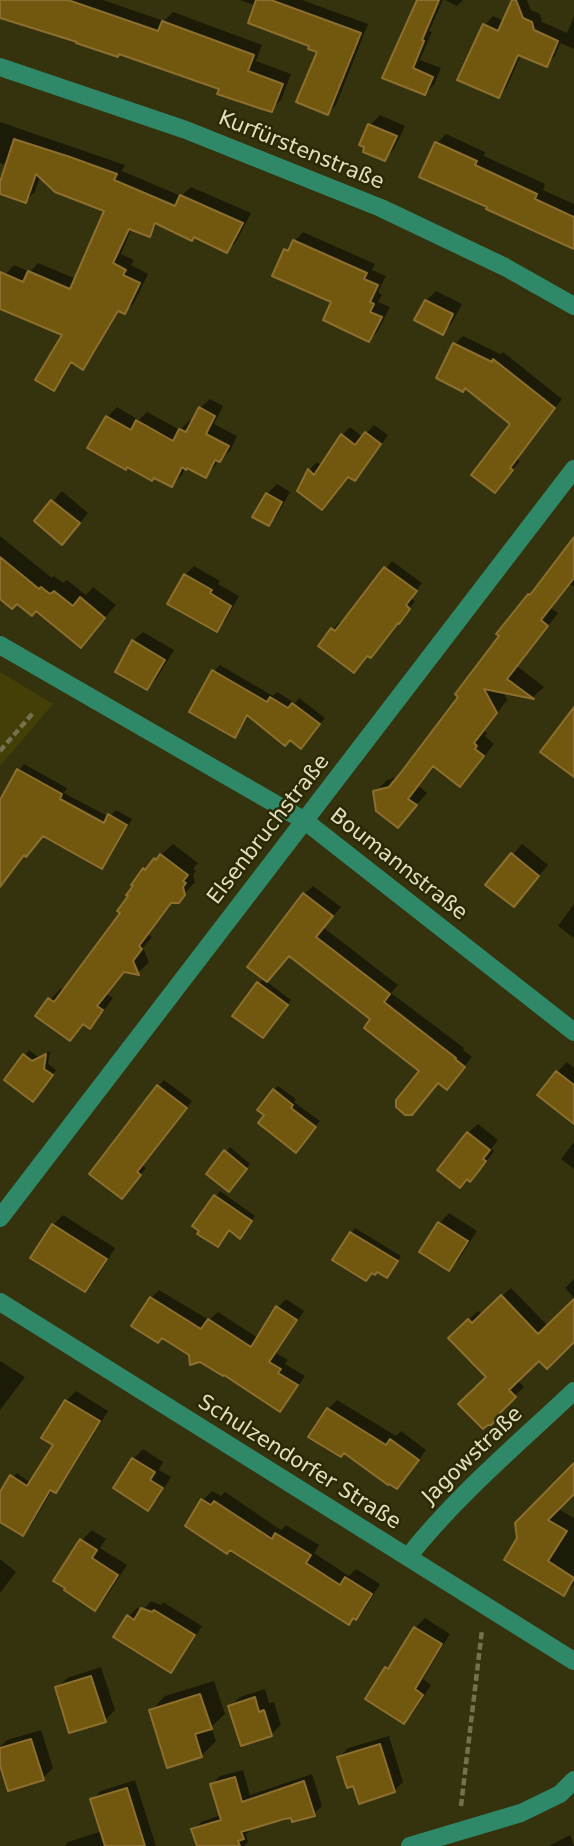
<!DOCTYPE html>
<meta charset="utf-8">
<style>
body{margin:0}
canvas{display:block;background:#35330e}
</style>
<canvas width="574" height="1846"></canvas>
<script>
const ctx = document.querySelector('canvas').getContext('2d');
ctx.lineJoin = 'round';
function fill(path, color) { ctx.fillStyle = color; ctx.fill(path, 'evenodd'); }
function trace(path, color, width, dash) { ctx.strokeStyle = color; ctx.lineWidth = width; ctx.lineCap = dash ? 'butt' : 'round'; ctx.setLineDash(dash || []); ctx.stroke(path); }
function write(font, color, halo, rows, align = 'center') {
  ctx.font = font + ' "DejaVu Sans",sans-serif'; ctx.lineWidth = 5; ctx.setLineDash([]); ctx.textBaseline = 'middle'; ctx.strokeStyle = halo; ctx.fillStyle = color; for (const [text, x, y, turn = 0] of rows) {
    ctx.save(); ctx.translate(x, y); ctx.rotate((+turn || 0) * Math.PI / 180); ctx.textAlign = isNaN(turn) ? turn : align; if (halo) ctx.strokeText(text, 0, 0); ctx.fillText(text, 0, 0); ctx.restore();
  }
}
fill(new Path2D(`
 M0 672 53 704 0 766Z`), '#433f06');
fill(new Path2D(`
 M0 0H103L164 21 173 12 262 45 256 61 291 74 281 100 271 110 221 88 79 40 0 16Z
 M240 0H302L368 24 336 105 328 113 319 51 256 6Z
 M419 0H443L429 31 432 32 420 60 441 68 434 85 425 93 398 50Z
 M445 0H463L457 6Z
 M514 0H527L531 10 540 14 542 22 567 33 574 16V49L560 43 555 56 546 65 521 55 507 87 499 96 460 79 485 25 493 16 504 21Z
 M380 115 405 126 394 149 385 159 370 125Z
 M0 122 125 165 122 171 181 196 191 187 251 213 236 242 227 251 195 235 159 223 149 235 132 228 121 254 134 260 131 265 148 274 134 303 125 312 120 310 92 358 82 368 73 362 62 380 53 389 64 334 0 307V286L5 275 14 265 30 272 38 263 76 279 106 210 40 176 35 192 25 201 0 192V187L8 166 0 163Z
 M446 134 485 152 484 156 545 184 543 190 574 204V246L490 206 422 176 437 143Z
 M303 232 375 264 372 270 386 276 378 292 382 295 378 302 390 307 378 331 369 340 334 302 274 275 286 250Z
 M436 291 462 304 452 323 442 333 426 301Z
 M463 336 500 354 503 352 562 399 517 459 520 461 495 491 513 424 455 344Z
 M210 399 223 406 214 424 237 436 230 451 220 460 218 459 215 466 205 476 187 466 181 476 171 485 90 447 107 417 117 407 139 420 147 412 180 430 190 420 193 422 200 408Z
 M374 425 388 435 363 471 354 479 349 475 300 490 309 470 317 462 322 466 342 435 350 427 363 437Z
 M277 484 290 492 278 514 269 524 267 494Z
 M62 491 88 513 72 533 36 521Z
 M0 536 52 578 54 576 63 583 67 580 86 595 93 587 116 605 81 645 36 609 0 597Z
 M574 541V587L570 584 551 608 558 613 517 666 544 687 533 697 503 691 507 700 484 731 487 733 485 736 494 744 472 773 460 785 435 765 419 786 427 793 398 826 375 792 387 780 400 776 460 696 529 595 541 583Z
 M392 561 422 583 411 598 415 601 378 649 320 645 339 622 342 625Z
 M194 566 220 581 218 584 239 596 225 621 216 630 185 575Z
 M143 632 174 650 157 678 147 688 133 641Z
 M220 665 273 696 277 692 295 703 299 698 325 718 307 741 290 738 249 715 241 729 235 735 214 671Z
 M24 764 67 788 64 793 109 817 116 810 132 819 108 861 102 867 44 834 25 853 0 886V814L19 770Z
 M173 844 198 863 193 869 196 871 193 875 195 882 178 901H173L148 934 152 937 143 948 149 962 138 973 126 970 107 994 113 998 100 1016 89 1027 84 1023 70 1039 50 1000 61 988 64 991 123 913 135 886 133 885 145 869Z
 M522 844 548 865 523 895 487 885Z
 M313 886 341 907 324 928 398 985 391 993 464 1048 463 1050 472 1057 447 1088 439 1082 421 1104V1071L373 1019 290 955 266 981 291 1000 267 1032 259 984 264 978 304 894Z
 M574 904V938L558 926Z
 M29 1050 38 1057 50 1051 48 1064 56 1070 37 1095 6 1080Z
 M567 1062 574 1068V1097L557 1072Z
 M164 1080 192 1101 142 1165 146 1168 128 1191 158 1086Z
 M278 1086 296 1099 294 1102 320 1121 301 1146 266 1114 274 1090Z
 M478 1124 498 1140 491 1149 494 1151 480 1170 468 1133Z
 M574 1142V1169L561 1159Z
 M230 1147 250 1164 233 1185 209 1173Z
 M220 1191 255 1216 240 1237 230 1228 222 1241 195 1226Z
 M449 1213 477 1231 459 1259 449 1269 422 1251 440 1223Z
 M63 1215 115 1248 95 1281 85 1290 53 1225Z
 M355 1228 401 1256 387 1276 351 1233Z
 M574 1279V1298L565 1288Z
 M511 1288 548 1326 574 1301V1340L539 1358 517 1380 524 1387 508 1402V1406L491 1423 489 1377 450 1338 478 1311 482 1315Z
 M159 1290 209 1320 218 1312 258 1338 278 1307 286 1299 304 1311 276 1353 288 1360 285 1364 305 1376 288 1401 279 1409 191 1354 151 1298Z
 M0 1361 25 1377 0 1410Z
 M76 1391 108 1411 65 1481 55 1491 53 1489 32 1524 22 1534 0 1520V1495L7 1483 17 1473 33 1485 55 1445 66 1401Z
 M337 1400 396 1436 401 1431 426 1450 406 1478 397 1487 328 1409Z
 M143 1449 163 1462 159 1470 171 1477 158 1499 148 1508 133 1459Z
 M574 1465V1491L557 1508 574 1518V1584L564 1594 506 1559Z
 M212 1491 221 1496 225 1492 281 1530 286 1525 319 1545 314 1553 349 1576 356 1569 380 1584 365 1609 356 1618 187 1525 203 1500Z
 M92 1530 106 1539 100 1548 127 1565 105 1599 95 1608 56 1580 82 1540Z
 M0 1559 16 1572 0 1593Z
 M151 1601 161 1605 163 1602 202 1626 179 1663 171 1671 129 1616 137 1608 142 1611Z
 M425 1618 450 1634 423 1679 431 1685 413 1713 404 1722 387 1668 397 1658 415 1628Z
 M101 1667 115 1710 105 1720 57 1688 67 1678Z
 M214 1681 225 1714 211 1727 216 1741 202 1755 168 1766 151 1711 165 1696Z
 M265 1689 269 1703 274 1702 281 1725 271 1734 230 1706 240 1697Z
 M41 1730 53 1768 43 1778 0 1759V1747L7 1740Z
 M389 1736 403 1782 394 1791 354 1784 339 1757 348 1748Z
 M243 1770 250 1795 312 1774 322 1806 314 1814 292 1816 250 1828 251 1830 246 1834 248 1842 244 1846H198L193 1830 201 1822 221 1815 212 1784 220 1776Z
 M135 1780 156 1846H65L68 1842 102 1831 92 1800 101 1791Z
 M570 1835 574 1846H550L551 1845Z`), '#0007');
const building = new Path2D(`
 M0 0H68L158 31 162 21 254 55 248 71 283 84 272 112 262 109 217 94 219 89 119 54 118 57 76 43 77 42 0 18Z
 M256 0H271L361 33 328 115 296 102 317 52 308 49 309 46 248 23Z
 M417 0H439L422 40 424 41 413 68 433 77 425 95 382 78Z
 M512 0H516L523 18 532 22 534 30 558 41 547 67 518 55 499 98 457 80 483 24 498 31Z
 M368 124 397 136 385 161 363 152 364 147 359 145Z
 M14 139 70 157 117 174 114 180 175 206 180 195 243 223 227 253 194 237 192 241 155 223 150 237 129 229 113 263 126 270 123 275 140 283 125 314 118 311 83 370 71 362 54 391 35 380 62 335 0 309V272L23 282 28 271 70 289 104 211 55 192 36 174 26 203 0 194V182Z
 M435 142 477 161 475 165 537 194 535 199 574 217V249L486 209 487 207 419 177Z
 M293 240 367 273 364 279 378 285 370 302 374 304 370 312 382 317 369 342 323 320 331 302 272 276 284 249 288 251Z
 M425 300 453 314 443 335 414 320Z
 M453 343 492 362 493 359 555 408 510 468 513 470 495 493 471 475 510 424 465 388 463 392 436 378Z
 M199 407 215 416 206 434 229 446 220 462 215 460 206 478 187 468 186 470 182 467 172 487 154 478 152 481 127 467 126 470 87 448 106 416 131 430 136 420 173 441 179 429 186 432Z
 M365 432 381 444 355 481 348 477 322 510 297 491 308 469 314 475 341 434 355 445Z
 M266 493 282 502 269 526 252 517Z
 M51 500 80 523 62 545 34 521Z
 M574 537V578L541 620 548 626 507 679 534 699 484 689 497 713 474 743 477 746 475 749 484 756 460 787 433 766 408 799 417 805 398 828 376 811 373 791 389 787 399 775 458 697 455 694 499 636 496 634 528 594 530 595Z
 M0 557 39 589 41 587 50 594 54 591 73 606 80 597 105 618 81 648 36 611 32 616 17 604 12 609 0 599Z
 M384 567 417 591 406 605 410 609 399 624 398 623 371 658 367 656 354 673 318 646 331 628 335 631Z
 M184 574 212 590 210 593 231 606 217 632 167 604Z
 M132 640 165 660 147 690 115 672Z
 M212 670 267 702 270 697 288 708 292 703 320 724 301 749 290 740 285 746 247 715 235 738 189 712Z
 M574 707V777L540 752Z
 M17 769 62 794 60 799 104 823 108 814 127 825 102 869 43 836 26 857 24 855 0 887V800Z
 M511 853 539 876 514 907 485 885Z
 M160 854 188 875 183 881 186 883 183 887 185 895 179 903H171L139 946 142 949 133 961 139 975 124 972 97 1006 103 1010 90 1029 83 1024 70 1041 35 1016 48 998 54 1002 120 913 117 911 128 896 126 895 133 886 131 885 143 868 145 870 154 858 156 860Z
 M303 893 333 916 316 937 390 994 384 1002 456 1058 455 1059 465 1067 447 1090 438 1083 412 1115H405L396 1107V1100L419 1071 364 1028 370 1019 289 956 267 982 247 967Z
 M257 982 288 1005 263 1038 232 1016Z
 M23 1054 32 1061 46 1054 44 1069 53 1075 33 1102 4 1080Z
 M556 1071 574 1085V1124L537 1095Z
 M157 1085 187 1108 137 1172 141 1175 122 1199 89 1174Z
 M273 1089 293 1105 291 1108 316 1127 296 1153 258 1123 264 1115 257 1110Z
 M467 1132 490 1150 483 1159 486 1161 478 1172 470 1182 467 1179 460 1188 437 1170Z
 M224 1150 247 1169 229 1192 206 1174Z
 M214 1195 252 1221 240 1239 229 1230 218 1247 197 1234 199 1231 192 1226Z
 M438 1222 468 1241 449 1271 419 1252Z
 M52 1224 107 1259 85 1292 30 1258Z
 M350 1232 398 1261 387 1278 377 1272 375 1275 372 1273 366 1281 332 1260Z
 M501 1295 538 1334 574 1299V1342L547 1369 539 1361 509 1390 516 1397 500 1413V1417L491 1425H488L483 1429 458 1404 486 1377 448 1338 468 1319 472 1323Z
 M150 1297 201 1329 208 1319 251 1347 276 1306 297 1320 269 1362 281 1369 278 1373 298 1385 280 1412 224 1375 223 1376 200 1362 190 1365 189 1355 162 1338 158 1343 131 1326Z
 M65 1400 100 1421 56 1493 50 1490 23 1536 0 1522V1492L10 1475 27 1486 53 1445 41 1438Z
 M327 1408 386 1445 390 1439 419 1460 397 1489 389 1484 388 1485 344 1453 341 1457 308 1437Z
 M132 1458 155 1472 150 1480 163 1488 148 1511 113 1488Z
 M574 1463V1494L548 1520 567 1531 548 1561 574 1578 564 1596 504 1560 517 1538 515 1523Z
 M201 1499 211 1505 214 1501 272 1539 275 1533 311 1555 306 1563 340 1585 345 1577 372 1594 356 1620 353 1618 349 1625 230 1550 227 1554 185 1526Z
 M80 1539 97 1550 92 1558 118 1575 95 1611 64 1590 65 1588 53 1581Z
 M141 1608 152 1612 154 1610 195 1635 171 1673 113 1637 127 1615 134 1620Z
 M414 1627 442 1644 415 1689 423 1695 404 1724 365 1699 385 1667 388 1669Z
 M91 1676 106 1722 69 1733 55 1687Z
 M200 1694 212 1729 195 1734 202 1757 167 1768 149 1710Z
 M255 1697 259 1712 264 1710 272 1736 241 1746 228 1706Z
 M31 1739 44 1780 8 1791 0 1765V1748Z
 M380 1744 395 1792 359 1804 353 1786 347 1788 337 1757Z
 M235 1777 242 1802 304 1781 315 1816 292 1822 291 1818 284 1819 241 1832 244 1839 238 1841 240 1846H197L191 1829 221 1820 210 1784Z
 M127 1788 145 1846H105L90 1799Z`);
fill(building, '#72570f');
trace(building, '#8c6f2e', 2);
trace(new Path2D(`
 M0 751 33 713
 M461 1806 482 1630`), '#73714e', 4.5, [7, 3.5]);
trace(new Path2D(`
 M0 67 186 130 381 208 505 267 574 306
 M0 645 305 821 574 1032
 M0 1218 574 469
 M0 1302 574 1661
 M408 1557C456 1496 518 1444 574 1391
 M410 1846 521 1813 560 1794 574 1780`), '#2f8969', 18);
write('21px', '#e1e0be', '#2b2903', [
 ["Kurfürstenstraße",301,151,22],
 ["Elsenbruchstraße",269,830,-52],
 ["Boumannstraße",398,865,38],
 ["Jagowstraße",473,1456,-44],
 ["Schulzendorfer Straße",299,1463,32]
]);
</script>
